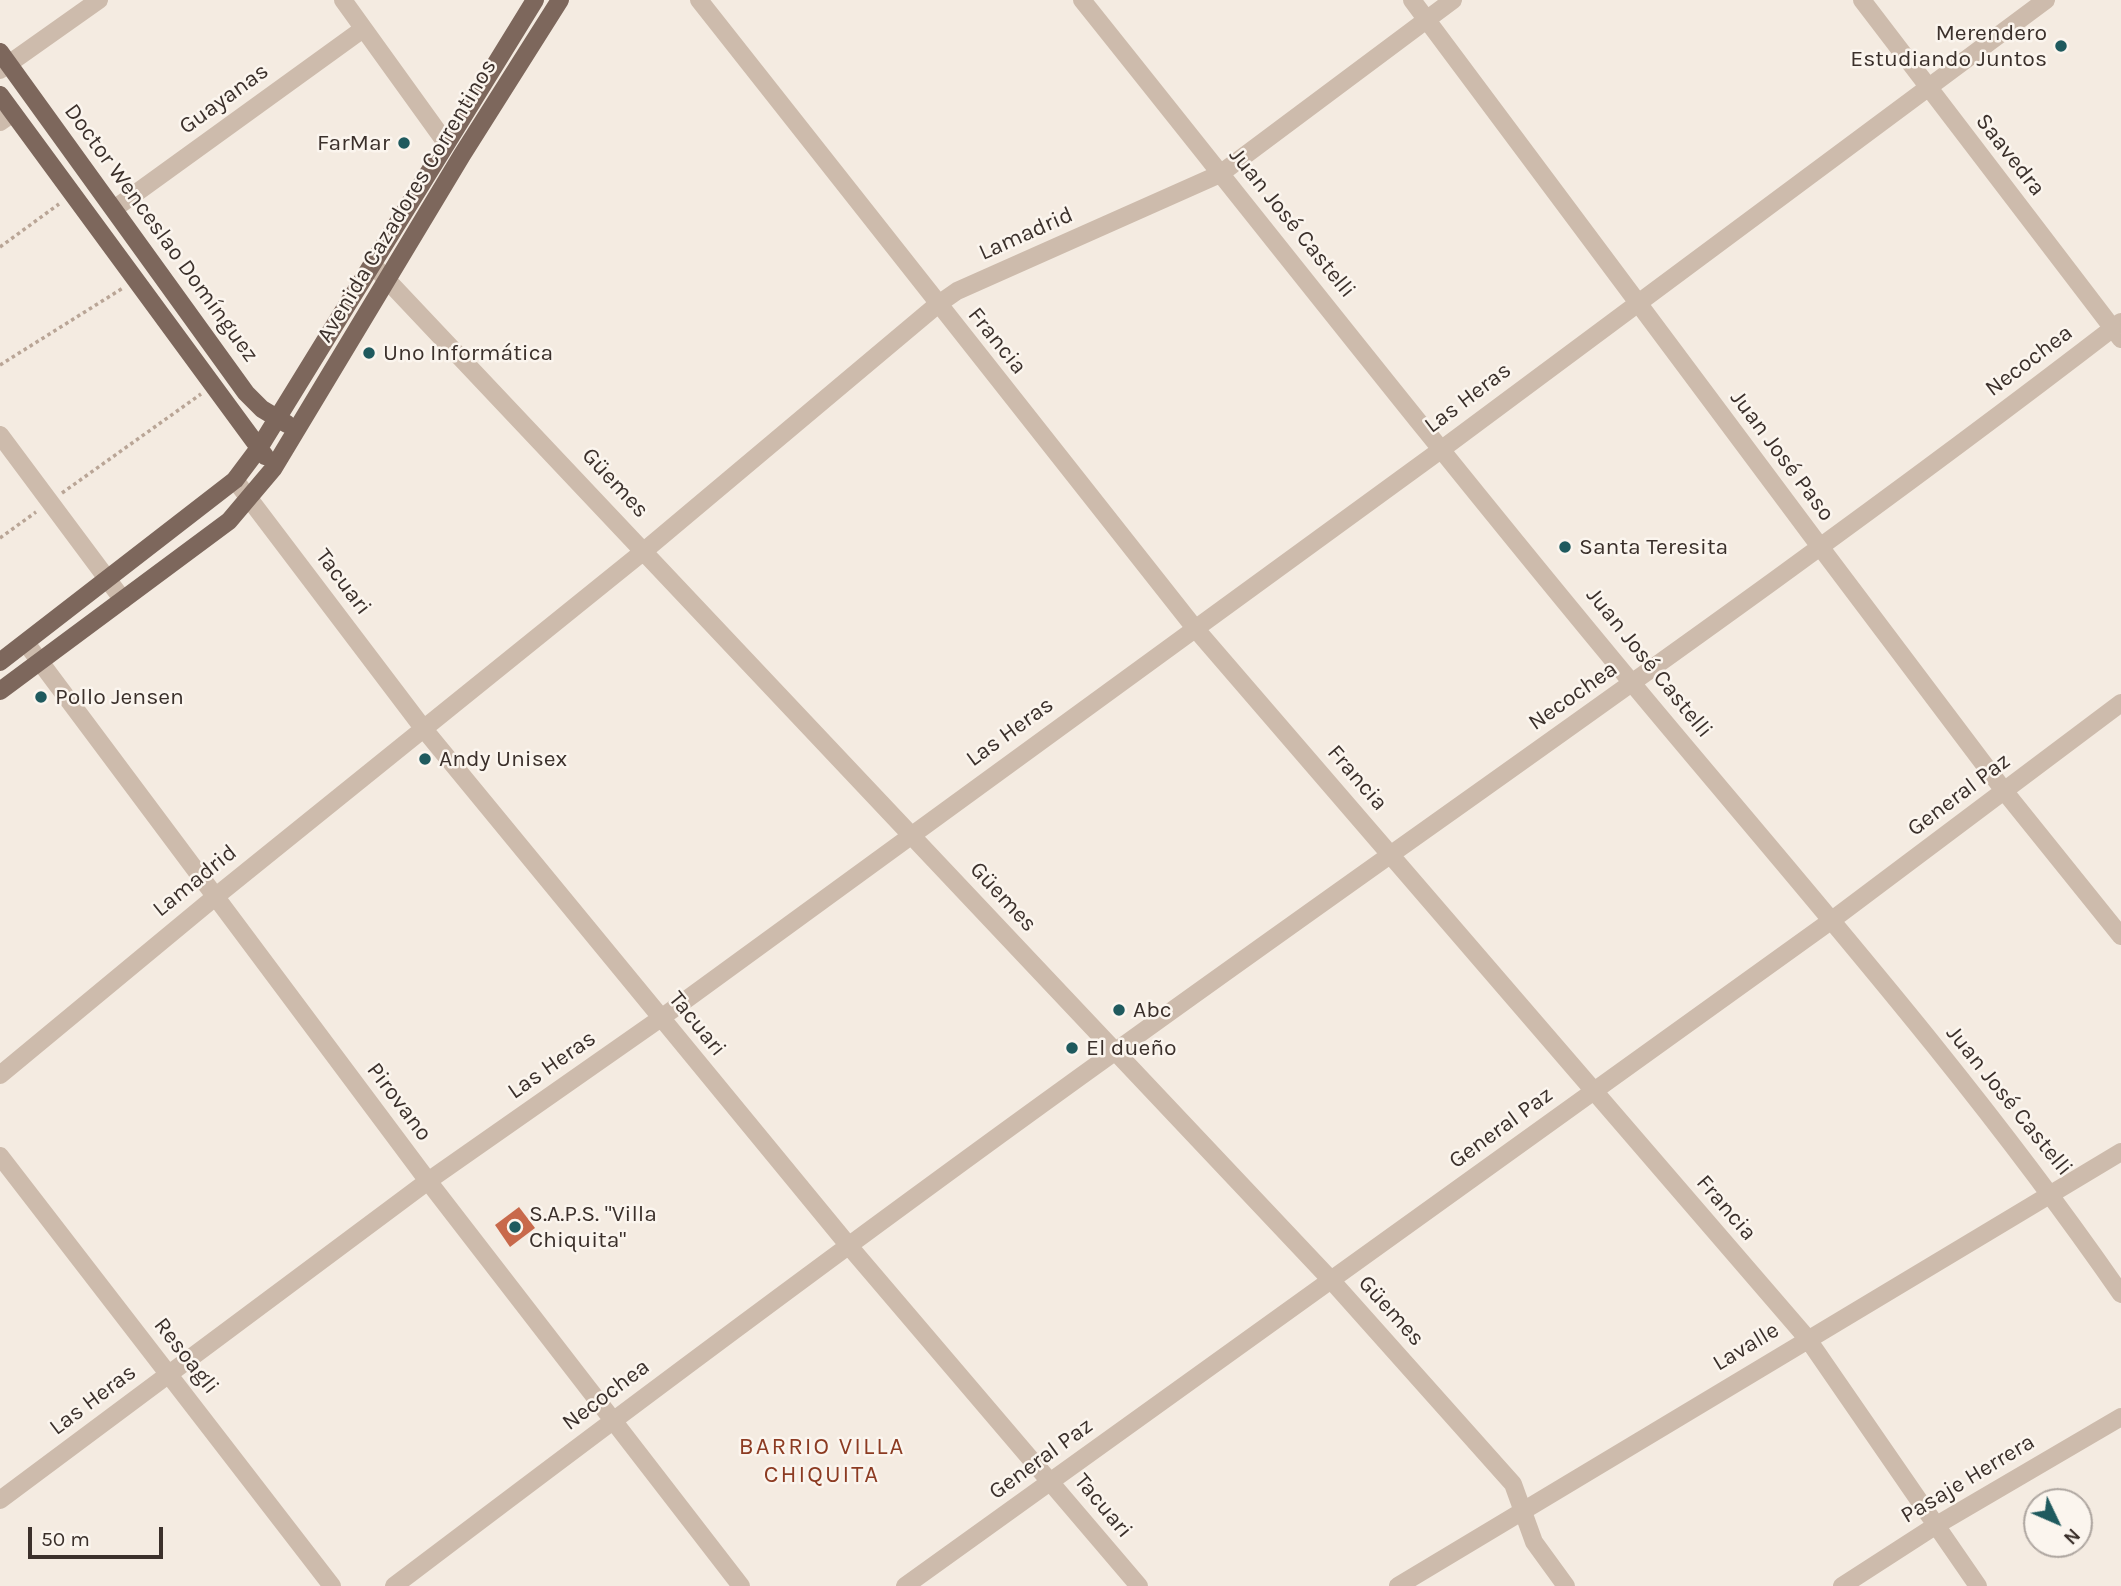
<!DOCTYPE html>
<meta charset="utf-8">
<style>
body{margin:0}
#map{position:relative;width:2121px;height:1586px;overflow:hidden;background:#f4ebe1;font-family:Karla,sans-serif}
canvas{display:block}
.north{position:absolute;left:2023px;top:1488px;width:70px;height:70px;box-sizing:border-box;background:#fbf5ee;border:2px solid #aea6a0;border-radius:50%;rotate:134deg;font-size:19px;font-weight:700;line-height:28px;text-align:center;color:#3b302b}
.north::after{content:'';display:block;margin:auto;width:24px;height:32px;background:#1f5a5e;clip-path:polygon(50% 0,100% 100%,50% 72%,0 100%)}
.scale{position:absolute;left:28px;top:1527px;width:135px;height:32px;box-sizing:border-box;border:4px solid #3b302b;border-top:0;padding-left:9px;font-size:21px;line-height:24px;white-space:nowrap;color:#3b302b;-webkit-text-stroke:5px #fbf5ee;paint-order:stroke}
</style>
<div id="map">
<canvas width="2121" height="1586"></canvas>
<div class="north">N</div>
<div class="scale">50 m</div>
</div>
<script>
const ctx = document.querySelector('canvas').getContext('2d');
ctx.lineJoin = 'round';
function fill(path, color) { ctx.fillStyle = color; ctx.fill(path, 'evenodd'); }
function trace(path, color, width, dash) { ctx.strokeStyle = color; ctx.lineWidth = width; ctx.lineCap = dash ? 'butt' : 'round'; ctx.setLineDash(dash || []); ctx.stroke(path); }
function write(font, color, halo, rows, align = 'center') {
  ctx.font = font + ' Karla,sans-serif'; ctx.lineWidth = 5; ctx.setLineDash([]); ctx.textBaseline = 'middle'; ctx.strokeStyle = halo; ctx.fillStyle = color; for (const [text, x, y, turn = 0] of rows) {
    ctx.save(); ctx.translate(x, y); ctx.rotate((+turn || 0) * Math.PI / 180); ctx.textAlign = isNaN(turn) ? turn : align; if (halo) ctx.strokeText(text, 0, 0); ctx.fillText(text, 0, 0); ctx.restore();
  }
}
fill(new Path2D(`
 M519 1207 535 1228 510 1247 495 1225Z`), '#c8694b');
trace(new Path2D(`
 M0 247 59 204
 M0 365 123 288
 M62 493 201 394
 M0 538 36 512`), '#b9a596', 3.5, [3.5, 3.5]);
trace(new Path2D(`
 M343 0 446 143
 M699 0 1194 627 1807 1338 1978 1586
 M1082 0C1266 230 1448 462 1637 689 1802 887 1974 1081 2121 1294
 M1412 0 1821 548 2005 792 2121 936
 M1862 0 2121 339
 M0 70 99 0
 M0 122 13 113
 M114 209 363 29
 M372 264 1331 1280 1513 1484 1534 1542 1566 1586
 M0 435 123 600
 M235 480 423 728 849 1246 1139 1586
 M26 643 428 1181 741 1586
 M0 1075 215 897 644 551 937 305 957 291 1220 174 1453 0
 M0 1156 332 1586
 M0 1500 428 1181 661 1018 1442 449 2046 0
 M394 1586C634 1404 875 1224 1120 1048 1454 807 1794 574 2121 322
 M905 1586 1832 920 2121 703
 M1398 1586 2121 1152
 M1842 1586 1935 1526 2121 1417`), '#cdbbac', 18);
trace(new Path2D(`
 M0 52 246 393 262 409 287 424
 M0 95 265 456
 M0 662 235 480 259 448 535 0
 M0 691 229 521 273 469 462 155 560 0`), '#7d675c', 18);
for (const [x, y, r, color] of [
 [2061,46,7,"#1f5a5e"],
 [404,143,7,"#1f5a5e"],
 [369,353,7,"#1f5a5e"],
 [1565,547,7,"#1f5a5e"],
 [41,697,7,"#1f5a5e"],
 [425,759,7,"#1f5a5e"],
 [1119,1010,7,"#1f5a5e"],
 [1072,1048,7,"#1f5a5e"],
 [515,1227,7,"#1f5a5e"]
]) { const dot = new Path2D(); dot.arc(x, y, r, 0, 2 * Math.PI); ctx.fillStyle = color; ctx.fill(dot); trace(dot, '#fbf5ee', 2.5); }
write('23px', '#3b302b', '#fbf5ee', [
 ["Merendero",2047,33,"right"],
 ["Estudiando Juntos",2047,59,"right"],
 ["FarMar",390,143,"right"],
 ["Uno Informática",383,353],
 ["Santa Teresita",1579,547],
 ["Pollo Jensen",55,697],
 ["Andy Unisex",439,759],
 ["Abc",1133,1010],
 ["El dueño",1086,1048],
 ["S.A.P.S. \"Villa",529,1214],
 ["Chiquita\"",529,1240]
], 'left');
write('23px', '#3b302b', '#fbf5ee', [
 ["Guayanas",224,99,-36],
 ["Saavedra",2010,155,52],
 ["Avenida Cazadores Correntinos",407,201,-59],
 ["Juan José Castelli",1292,223,51],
 ["Doctor Wenceslao Domínguez",161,233,54],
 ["Lamadrid",1026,234,-24],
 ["Francia",997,341,51],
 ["Necochea",2029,361,-37],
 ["Las Heras",1468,398,-37],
 ["Juan José Paso",1782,456,53],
 ["Güemes",615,483,47],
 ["Tacuari",343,582,53],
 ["Juan José Castelli",1649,663,51],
 ["Necochea",1573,696,-35],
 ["Las Heras",1010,732,-36],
 ["Francia",1357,778,49],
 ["General Paz",1959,795,-37],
 ["Lamadrid",195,881,-39],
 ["Güemes",1003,897,47],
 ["Tacuari",697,1024,51],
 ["Las Heras",552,1065,-35],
 ["Juan José Castelli",2009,1101,51],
 ["Pirovano",399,1102,53],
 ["General Paz",1501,1128,-36],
 ["Francia",1726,1208,49],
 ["Güemes",1391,1311,48],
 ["Lavalle",1746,1347,-31],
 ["Resoagli",186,1356,52],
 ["Necochea",606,1395,-37],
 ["Las Heras",93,1400,-37],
 ["General Paz",1041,1459,-36],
 ["Pasaje Herrera",1968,1479,-31],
 ["Tacuari",1103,1506,50]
]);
ctx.letterSpacing = '2px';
write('24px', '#8c3b22', '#fbf5ee', [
 ["BARRIO VILLA",822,1447],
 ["CHIQUITA",822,1475]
]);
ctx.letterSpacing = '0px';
</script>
